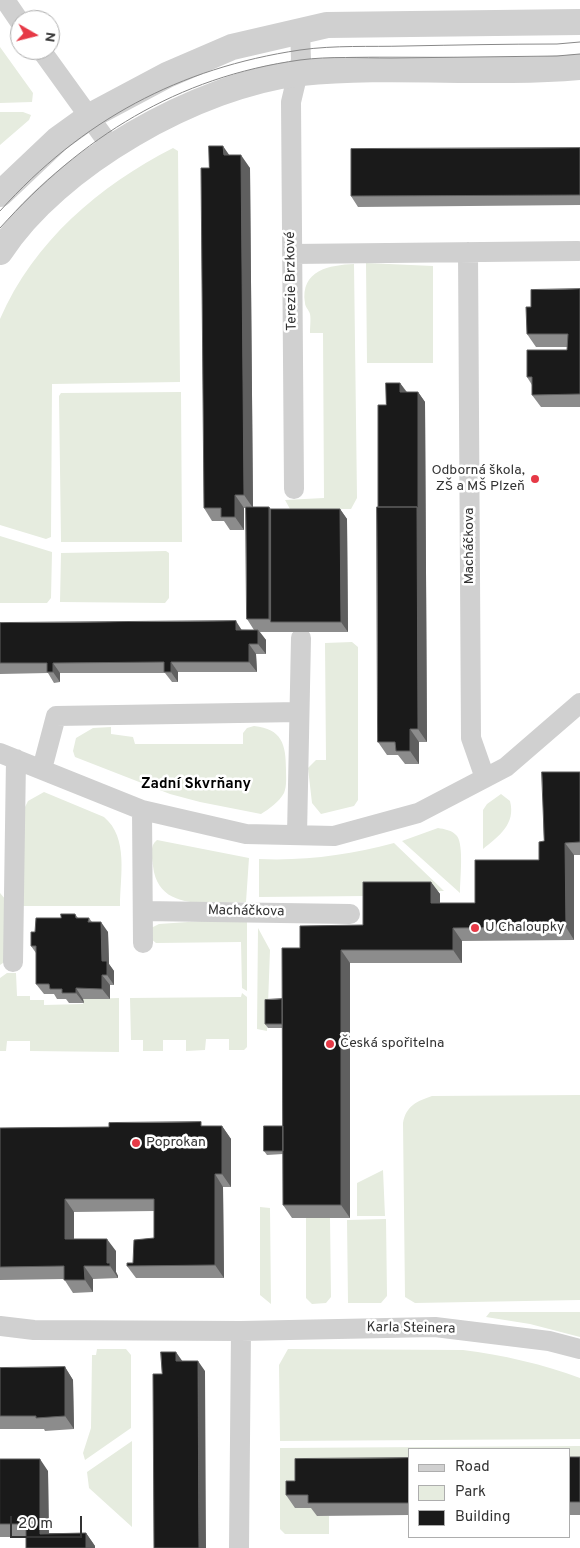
<!DOCTYPE html>
<meta charset="utf-8">
<style>
body{margin:0}
#map{position:relative;width:580px;height:1548px;overflow:hidden;background:#fff;font-family:Overpass,sans-serif}
canvas{display:block}
.legend{position:absolute;left:408px;top:1448px;width:162px;height:90px;box-sizing:border-box;background:#fff;border:1px solid #adadad;margin:0;padding:6px 9px;list-style:none;font-size:15px;color:#333}
.legend li{display:flex;align-items:center;gap:10px;height:25px}
.legend b{width:25px;border:1px solid #adadad}
.north{position:absolute;left:10px;top:10px;width:50px;height:50px;box-sizing:border-box;background:#fff;border:1px solid #adadad;border-radius:50%;rotate:98deg;font-size:14px;font-weight:700;line-height:20px;text-align:center;color:#333}
.north::after{content:'';display:block;margin:auto;width:18px;height:22px;background:#e63946;clip-path:polygon(50% 0,100% 100%,50% 72%,0 100%)}
.scale{position:absolute;left:10px;top:1516px;width:72px;height:22px;box-sizing:border-box;border:2px solid #333;border-top:0;padding-left:6px;font-size:15px;line-height:18px;white-space:nowrap;color:#333;-webkit-text-stroke:4px #fff;paint-order:stroke}
</style>
<div id="map">
<canvas width="580" height="1548"></canvas>
<ul class="legend">
<li><b style="height:6px;background:#d0d0d0"></b>Road</li>
<li><b style="height:14px;background:#e6ecdf"></b>Park</li>
<li><b style="height:14px;background:#1a1a1a"></b>Building</li>
</ul>
<div class="north">N</div>
<div class="scale">20 m</div>
</div>
<script>
const ctx = document.querySelector('canvas').getContext('2d');
ctx.lineJoin = 'round';
function fill(path, color) { ctx.fillStyle = color; ctx.fill(path, 'evenodd'); }
function trace(path, color, width, dash) { ctx.strokeStyle = color; ctx.lineWidth = width; ctx.lineCap = dash ? 'butt' : 'round'; ctx.setLineDash(dash || []); ctx.stroke(path); }
function write(font, color, halo, rows, align = 'center') {
  ctx.font = font + ' Overpass,sans-serif'; ctx.lineWidth = 5; ctx.setLineDash([]); ctx.textBaseline = 'middle'; ctx.strokeStyle = halo; ctx.fillStyle = color; for (const [text, x, y, turn = 0] of rows) {
    ctx.save(); ctx.translate(x, y); ctx.rotate((+turn || 0) * Math.PI / 180); ctx.textAlign = isNaN(turn) ? turn : align; if (halo) ctx.strokeText(text, 0, 0); ctx.fillText(text, 0, 0); ctx.restore();
  }
}
fill(new Path2D(`
 M0 47 33 93 32 102 0 103Z
 M0 112H23L31 115 29 120 0 145Z
 M173 148 178 151 180 382 52 384 51 537 46 539 0 525V319C34 241 99 186 173 148Z
 M366 263 433 266V363H367Z
 M354 264 357 498 351 509H290L285 500 324 498 323 333H310C310 327 311 319 310 314 309 310 305 307 305 303 300 270 330 265 354 264Z
 M181 392 182 542H61L59 396 61 393Z
 M0 536 52 552 51 598 47 603H0Z
 M166 551 169 553V598L165 603 60 602 61 553Z
 M352 642 358 647V800L354 806 321 814 312 803 308 768 316 760H326L325 643Z
 M254 726C282 729 286 744 286 770 286 777 287 786 284 793 279 802 269 809 261 814L200 802 170 794 75 757 73 751 76 738 93 728 111 727V734L133 737 135 744H243V733L247 728Z
 M44 792 104 817C129 838 120 876 120 906H22V813L28 801Z
 M501 794 510 801C516 824 499 836 483 849V810L487 804Z
 M438 828C444 829 452 830 457 836 464 845 460 880 460 893L402 841Z
 M157 840 249 858 246 902C211 902 158 913 153 866 152 857 149 846 157 840Z
 M394 843 444 891 367 892 366 896 259 897V859C306 861 349 855 394 843Z
 M0 893 6 900V961L0 965Z
 M231 919 247 922V991L242 988 241 942 156 943 151 939V928L159 924Z
 M258 928 270 950 267 1031 257 1029Z
 M7 973H16L17 996H30V1000H44V1005L83 1004V999L119 998V1052L30 1051V1041H7L6 1051H0V978Z
 M242 993 247 997V1047L244 1050H229V1039H206L205 1050 186 1051V1040H163V1051H143V1040H131L130 998 241 997Z
 M580 1095V1300L415 1303 405 1297 403 1123C406 1106 417 1101 432 1096Z
 M383 1170 385 1216H357V1183Z
 M260 1207 270 1208 271 1304 260 1295Z
 M306 1218H330L331 1297 326 1303 312 1304 306 1298Z
 M386 1219 387 1296 381 1303H348L347 1220Z
 M490 1312H580V1337L530 1324 486 1317Z
 M97 1349H126L131 1355V1428L85 1460 83 1453 91 1428 92 1355H96Z
 M288 1349 463 1350C502 1355 543 1364 580 1378V1439L280 1441 279 1365Z
 M132 1441V1527L89 1488 87 1472Z
 M580 1446V1470H569V1449H409V1471L317 1508V1516H329V1534H285L280 1529V1448Z`), '#e6ecdf');
trace(new Path2D(`
 M5 0 20 22
 M41 50 111 147
 M468 252 471 738 485 778
 M292 254 578 251
 M294 489 291 102 301 60 300 29
 M0 753 142 810 246 834 334 836 418 813 506 767 580 703
 M42 769 56 716 299 712
 M142 810 143 943
 M297 835 301 638
 M143 911 350 914
 M13 962 16 759
 M0 1326 34 1330 241 1331 435 1327 549 1341 580 1349
 M239 1548 241 1331`), '#d0d0d0', 20);
trace(new Path2D(`
 M0 194 58 139 90 116 167 75 232 47 327 25 580 22
 M0 252C56 165 199 84 301 73 393 64 487 75 580 67`), '#d0d0d0', 26);
trace(new Path2D(`
 M0 211C82 120 179 68 300 50 335 45 370 47 405 46 456 45 506 44 557 44L580 42
 M0 228C82 137 177 77 300 60 330 56 361 58 391 58 446 57 502 57 557 56L580 54`), '#888', 1);
fill(new Path2D(`
 M580 148V205L358 207 351 196Z
 M230 155 250 168 253 507H269L271 509H340L347 519 348 632H260L266 640V654H256L257 672H178V682H172L165 673H60V682L54 683 48 673 0 674V623L254 630 247 619 246 508H244V530H230L224 521H212L204 508 209 168Z
 M580 289V407H541L532 395V385L527 377 567 350 568 347H536L527 334 531 307Z
 M400 383 407 392H418L425 402 427 742H419V764H405L398 755H387L378 742V507L386 405Z
 M580 772V855H574V940L462 941V963H350V1218H292L283 1205V1154L267 1155 264 1151 283 1126 282 1028H268L265 1024 282 999 300 948 363 925 431 882 440 894V903H475L539 860 544 841Z
 M75 914 78 918H89L92 922 108 932 109 964 114 971V985H110V999H83L84 1003H69L66 999H57L54 994H44L36 984V953L31 946 35 932 61 918Z
 M222 1126 231 1139V1187H223L224 1278H136L127 1266 133 1263 154 1238V1211L74 1212V1239L116 1251V1272L118 1276V1278L93 1279V1292L73 1293 64 1279 0 1280V1128Z
 M65 1367 73 1380 74 1429 45 1431 44 1429H0V1368Z
 M569 1457H580V1515H569Z
 M409 1458V1515L317 1516 311 1508H295L286 1495 295 1481Z
 M0 1459 48 1471 49 1533H86L95 1546 26 1537H0Z`), '#8c8c8c');
fill(new Path2D(`
 M223 146 232 159 224 155Z
 M241 155 250 168 253 508 244 495Z
 M400 383 407 393 400 392Z
 M418 392 425 402 427 742 418 729 417 507Z
 M235 495 244 508V530L235 517Z
 M269 507 278 519 271 622 269 619Z
 M340 509 347 519 348 632 341 622Z
 M236 621 243 632 236 630Z
 M258 630 266 640V654L258 644Z
 M249 644 256 654 257 672 249 662Z
 M171 662 178 672V682L171 672Z
 M53 663 60 673V682L53 672Z
 M410 729 419 742V764L410 751Z
 M565 843 574 855V940L566 927Z
 M431 882 440 894V916L431 903Z
 M101 922 108 932 109 964 114 971V985L107 975 102 961Z
 M453 928 462 941V963L453 950Z
 M341 950 350 963V1218L341 1205Z
 M102 975 110 985V999L102 989Z
 M76 988 83 999 84 1003 76 993Z
 M222 1126 231 1139V1187L222 1174Z
 M215 1174 223 1187 224 1278 215 1265Z
 M65 1199 74 1212V1252L65 1239Z
 M107 1239 116 1251V1272L118 1276V1278L110 1266 107 1263Z
 M84 1266 93 1279V1292L85 1280Z
 M176 1352 183 1362 176 1361Z
 M198 1361 205 1371 206 1548H199Z
 M65 1367 73 1380 74 1429 65 1416Z
 M40 1459 48 1471 49 1546 40 1534Z
 M86 1533 95 1546V1548H86Z`), '#5f5f5f');
const building = new Path2D(`
 M209 146H223L224 155H241L244 495H235V517H221V508H204L201 168H209Z
 M580 148V195L351 196V149Z
 M580 289V394L532 395V377H527V350H567L568 334H527L526 307H531V290Z
 M386 383H400V392H418V509L417 507H378V405H386Z
 M246 507H269V619H247Z
 M377 507H417L418 729H410V751H396L395 742H378Z
 M271 509H340L341 622H271Z
 M236 621V630H258V644H249V662H171V672H164V662L53 663V672H47V663H0V623Z
 M542 772H580V842L565 843 566 927 453 928V950H341V1205H283L282 948H300V926L363 925V882H431V903H475V860H539V842L544 841Z
 M61 914H75L76 918H89L88 922H101L102 961H107V975H102V989L76 988V993H62V989H50L49 984H36V946H31V932H35L36 918H61Z
 M282 999V1024H265V1000Z
 M201 1122V1126H222V1174H215V1265L127 1266V1263H133L134 1240 154 1238V1199H65V1239H107V1263H110V1266H84L85 1280H64V1266L0 1267V1128L109 1127V1123Z
 M264 1126H283V1151H264Z
 M161 1352H176V1361H198L199 1548H154L153 1374H162Z
 M65 1367V1416L36 1418V1416H0V1368Z
 M569 1457H580V1502H569Z
 M409 1458V1503H308V1495H286V1481H295V1459Z
 M0 1459H40V1534L86 1533V1548H26V1524H0Z`);
fill(building, '#1a1a1a');
trace(building, '#5f5f5f', 1);
for (const [x, y, r, color] of [
 [535,479,5,"#e63946"],
 [475,928,5,"#e63946"],
 [330,1044,5,"#e63946"],
 [136,1143,5,"#e63946"]
]) { const dot = new Path2D(); dot.arc(x, y, r, 0, 2 * Math.PI); ctx.fillStyle = color; ctx.fill(dot); trace(dot, '#fff', 2); }
write('14px', '#333', '#fff', [
 ["Terezie Brzkové",292,281,-91],
 ["Macháčkova",470,546,-90],
 ["Macháčkova",246,912,1],
 ["Karla Steinera",411,1329,1]
]);
write('14px', '#333', '#fff', [
 ["Odborná škola,",525,471,"right"],
 ["ZŠ a MŠ Plzeň",525,487,"right"],
 ["U Chaloupky",485,928],
 ["Česká spořitelna",340,1044],
 ["Poprokan",146,1143]
], 'left');
write('bold 15px', '#000', '#fff', [
 ["Zadní Skvrňany",196,785]
]);
</script>
